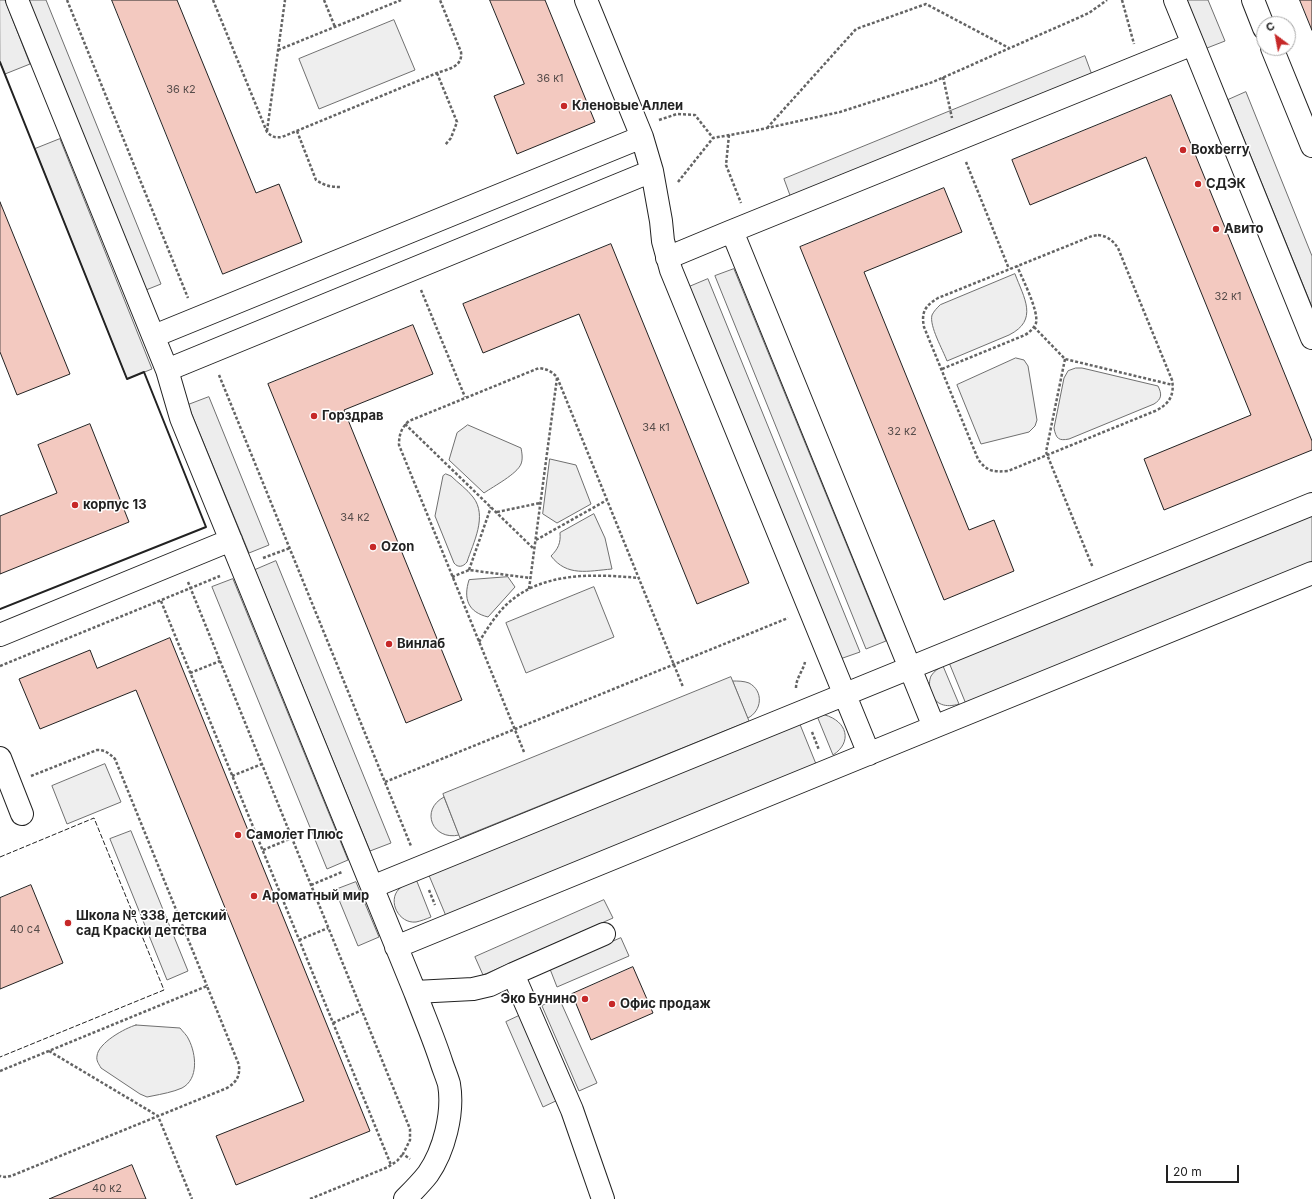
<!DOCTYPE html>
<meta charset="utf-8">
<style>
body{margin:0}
#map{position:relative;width:1312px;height:1199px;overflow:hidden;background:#fff;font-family:Inter,sans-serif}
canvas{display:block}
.north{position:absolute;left:1256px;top:16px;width:40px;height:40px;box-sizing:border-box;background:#fff;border:1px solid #a7a7a7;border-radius:50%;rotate:328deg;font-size:11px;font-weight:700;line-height:16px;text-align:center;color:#222}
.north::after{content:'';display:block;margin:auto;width:14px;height:18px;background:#c62828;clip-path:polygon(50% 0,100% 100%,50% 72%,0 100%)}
.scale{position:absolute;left:1166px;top:1165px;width:73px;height:18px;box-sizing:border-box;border:2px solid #222;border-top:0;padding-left:5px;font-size:12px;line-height:14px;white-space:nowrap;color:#222;-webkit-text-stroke:3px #fff;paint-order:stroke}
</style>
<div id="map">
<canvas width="1312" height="1199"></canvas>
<div class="north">С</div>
<div class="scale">20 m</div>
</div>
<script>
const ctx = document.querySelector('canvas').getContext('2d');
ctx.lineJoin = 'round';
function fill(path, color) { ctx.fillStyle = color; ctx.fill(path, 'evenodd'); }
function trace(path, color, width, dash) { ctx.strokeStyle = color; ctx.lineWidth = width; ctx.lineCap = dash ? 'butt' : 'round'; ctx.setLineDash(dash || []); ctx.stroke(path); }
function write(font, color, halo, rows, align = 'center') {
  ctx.font = font + ' Inter,sans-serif'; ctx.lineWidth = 3; ctx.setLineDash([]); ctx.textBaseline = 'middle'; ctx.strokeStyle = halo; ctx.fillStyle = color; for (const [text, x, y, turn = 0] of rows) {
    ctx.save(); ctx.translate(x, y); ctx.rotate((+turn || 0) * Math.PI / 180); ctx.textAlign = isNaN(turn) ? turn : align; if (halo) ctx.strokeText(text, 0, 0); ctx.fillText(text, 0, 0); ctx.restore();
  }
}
const green = new Path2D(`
 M394 20 415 70 319 109 299 59Z
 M1015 274C1024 298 1039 320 1009 335L947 361C943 350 929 326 932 315 934 311 937 308 940 305Z
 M1016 358 1024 360 1028 366 1037 420 1035 426 1029 432 981 444 957 385Z
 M1076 368H1082L1158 386C1162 394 1162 399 1154 404L1069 439C1059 441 1056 439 1054 428L1064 378 1068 371Z
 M468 425 521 448C522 453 523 459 521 464 517 474 494 486 484 493L449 460 457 433Z
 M550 459 576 465 591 504 557 523 543 514Z
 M446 474 451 476C458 483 467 489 473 497 488 516 473 543 467 562 463 567 458 568 454 563L435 516 443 476Z
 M594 514 605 538 612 569C588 571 567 577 551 556 558 549 561 543 560 533Z
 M508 577 515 587 488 617C468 612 463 599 469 580Z
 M594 587 614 637 526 673 506 623Z
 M943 666 959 704C946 708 935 705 931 692 929 686 929 681 931 676 934 671 939 668 943 666Z
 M733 681C738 681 744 681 749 683 764 691 762 711 748 718Z
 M825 715C847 721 853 742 833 755L817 716Z
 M105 764 121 802 67 824 52 786Z
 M444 797 459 835C433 841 419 810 444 797Z
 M131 831 188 971 167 980 110 839Z
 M416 879 431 917C426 919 421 921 416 922 399 924 387 901 399 889 404 884 410 882 416 879Z
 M136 1025 180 1028C183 1032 187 1035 189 1040 196 1054 199 1079 182 1088 173 1092 162 1094 152 1096L147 1097 140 1094 101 1068C99 1064 96 1061 97 1056 98 1043 125 1028 136 1025Z`);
fill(green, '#eee');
trace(green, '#6f6f6f', 1);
const parking = new Path2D(`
 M0 0H5L30 64 5 74 0 62Z
 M22 0H46L161 284 141 292Z
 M1187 0H1208L1225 41 1207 48Z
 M1085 56 1092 75 791 198 784 179Z
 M1246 92 1312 256V307L1228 100Z
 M60 139 152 369 127 379 35 149Z
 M734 269 886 641 866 649 715 276Z
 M708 279 860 652 840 659 689 287Z
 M209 397 269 545 249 553 188 405Z
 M1312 512V562L966 704 948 660Z
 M276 561 391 843 370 851 255 570Z
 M233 579 348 860 327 869 212 587Z
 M731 677 749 721 460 838 443 794Z
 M799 722 816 764 446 916 428 873Z
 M356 882 379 937 358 946 335 890Z
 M604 900 613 918 483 975 475 957Z
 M621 938 629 956 557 987 550 969Z
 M559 998 597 1083 579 1091 542 1006Z
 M523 1014 560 1099 543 1107 506 1022Z`);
fill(parking, '#ededed');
trace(parking, '#6f6f6f', 1);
const building = new Path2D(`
 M112 0H177L256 193 279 184 302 242 223 274Z
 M490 0H545L595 122 517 154 494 96 524 84Z
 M1300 0H1312V30Z
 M1171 95 1312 441V450L1164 510 1144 459 1251 415 1146 157 1030 205 1012 160Z
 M944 188 962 232 864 272 969 530 994 520 1014 571 944 600 800 247Z
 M0 202 70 374 17 395 0 352Z
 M611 244 749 583 697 604 579 314 483 353 463 304Z
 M413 325 433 374 344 410 462 700 406 723 268 384Z
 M90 424 129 522 0 574V516L57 493 38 445Z
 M170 638 370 1131 236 1185 216 1136 304 1101 136 690 40 729 19 679 90 650 97 668Z
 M31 885 63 963 0 989V898Z
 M633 967 653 1013 591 1040 572 994Z
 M132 1165 146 1199H49L97 1179Z`);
fill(building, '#f3c9c0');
trace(building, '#222', 1);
const minor = new Path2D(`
 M17 0 167 370 181 418 415 992C424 1016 434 1039 442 1064 444 1070 447 1077 449 1084 454 1113 444 1151 428 1174 421 1183 413 1191 405 1199
 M1175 0 1193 44
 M1253 0 1264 28
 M1272 48 1312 146
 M642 137 652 171
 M732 231 1193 44 1312 338
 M154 336 642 137 586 0
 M167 370 652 171 661 221 663 241 671 270 869 754
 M0 635 231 540
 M934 727 1312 573
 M0 758 22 814
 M372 887 1312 504
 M396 947 934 727 732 231 667 258
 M415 992 473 989 490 985 513 974
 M603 1199 572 1110 513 974 604 934`);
trace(minor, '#222', 24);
trace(new Path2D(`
 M67 0 188 298
 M213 0 267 132C272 137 275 138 282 137L437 73C448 69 463 67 461 52L440 0
 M324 0 335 27
 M1122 0 1134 44
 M278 50 401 0
 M437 73 457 122 451 138 445 145
 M943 77 952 118
 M659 120 677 114 695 115 713 138
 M767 128 856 29 926 4 1009 48
 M267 131 285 0
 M297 131 316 180C325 186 331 187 341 187
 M729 135 726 165 741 203
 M966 162 1009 269
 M678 182 713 138 758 130 840 112 933 82 1089 13 1107 0
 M1098 235C1108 236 1113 241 1118 248L1172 380C1175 396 1168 405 1155 411L1008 471C994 472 987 472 978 459L924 327C921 312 925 306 938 298L1092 236Z
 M421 290 465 397
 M1034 327 1065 359 1173 385
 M1065 359 1046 452 1093 568
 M942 369 1025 335C1030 332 1034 328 1036 323 1039 311 1022 278 1017 266
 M219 375 411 846
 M405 424 534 549
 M497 512 540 503
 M536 540 607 500
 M263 558 290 548
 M469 570 491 507
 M452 577 469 570 530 578
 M188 582 410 1129V1140L403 1154 410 1159
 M529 589 557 378
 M161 601 391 1165
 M479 642C487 629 495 616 506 605 542 571 594 574 639 578
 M0 666 220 576
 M190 673 220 661
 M796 688C796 678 803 671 805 662
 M812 732 819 750
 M524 752 399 445C399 435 401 428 409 421L539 368C547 369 551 371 557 377L683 687
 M31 776 97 750C105 750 109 753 115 759L207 986
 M232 776 262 764
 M385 782 788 618
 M263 850 292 838
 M311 885 342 872
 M429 890 435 905
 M299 940 328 928
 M333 1023 362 1010
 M49 1051 158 1116 192 1199
 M0 1071 207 986 239 1065C240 1076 237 1082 227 1088L11 1176 5 1177 0 1176
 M310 1199 388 1167 397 1161 403 1154`), '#646464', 2.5, [3, 2]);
trace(minor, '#fff', 22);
trace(new Path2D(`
 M0 857 94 818 164 990 0 1057`), '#222', 1, [5, 2]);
trace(new Path2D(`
 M0 62 127 379 144 372 206 527 0 609`), '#222', 2);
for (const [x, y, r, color] of [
 [564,106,4,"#c62828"],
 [1183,150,4,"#c62828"],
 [1198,184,4,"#c62828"],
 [1216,229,4,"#c62828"],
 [314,416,4,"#c62828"],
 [75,505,4,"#c62828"],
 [373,547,4,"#c62828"],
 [389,644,4,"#c62828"],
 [238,835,4,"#c62828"],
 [254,896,4,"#c62828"],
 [68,923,4,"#c62828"],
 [585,999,4,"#c62828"],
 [612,1004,4,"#c62828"]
]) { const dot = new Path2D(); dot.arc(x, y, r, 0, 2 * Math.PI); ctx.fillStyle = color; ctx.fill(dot); trace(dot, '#fff', 1.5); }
write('11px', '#564c4a', null, [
 ["36 к1",550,79],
 ["36 к2",181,90],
 ["32 к1",1228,297],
 ["34 к1",656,428],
 ["32 к2",902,432],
 ["34 к2",355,518],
 ["40 с4",25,930],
 ["40 к2",107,1189]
]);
write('bold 13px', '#222', '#fff', [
 ["Кленовые Аллеи",572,106],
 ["Boxberry",1191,150],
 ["СДЭК",1206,184],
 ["Авито",1224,229],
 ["Горздрав",322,416],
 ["корпус 13",83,505],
 ["Ozon",381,547],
 ["Винлаб",397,644],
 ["Самолет Плюс",246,835],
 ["Ароматный мир",262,896],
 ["Школа № 338, детский",76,916],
 ["сад Краски детства",76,931],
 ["Эко Бунино",577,999,"right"],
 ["Офис продаж",620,1004]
], 'left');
</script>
